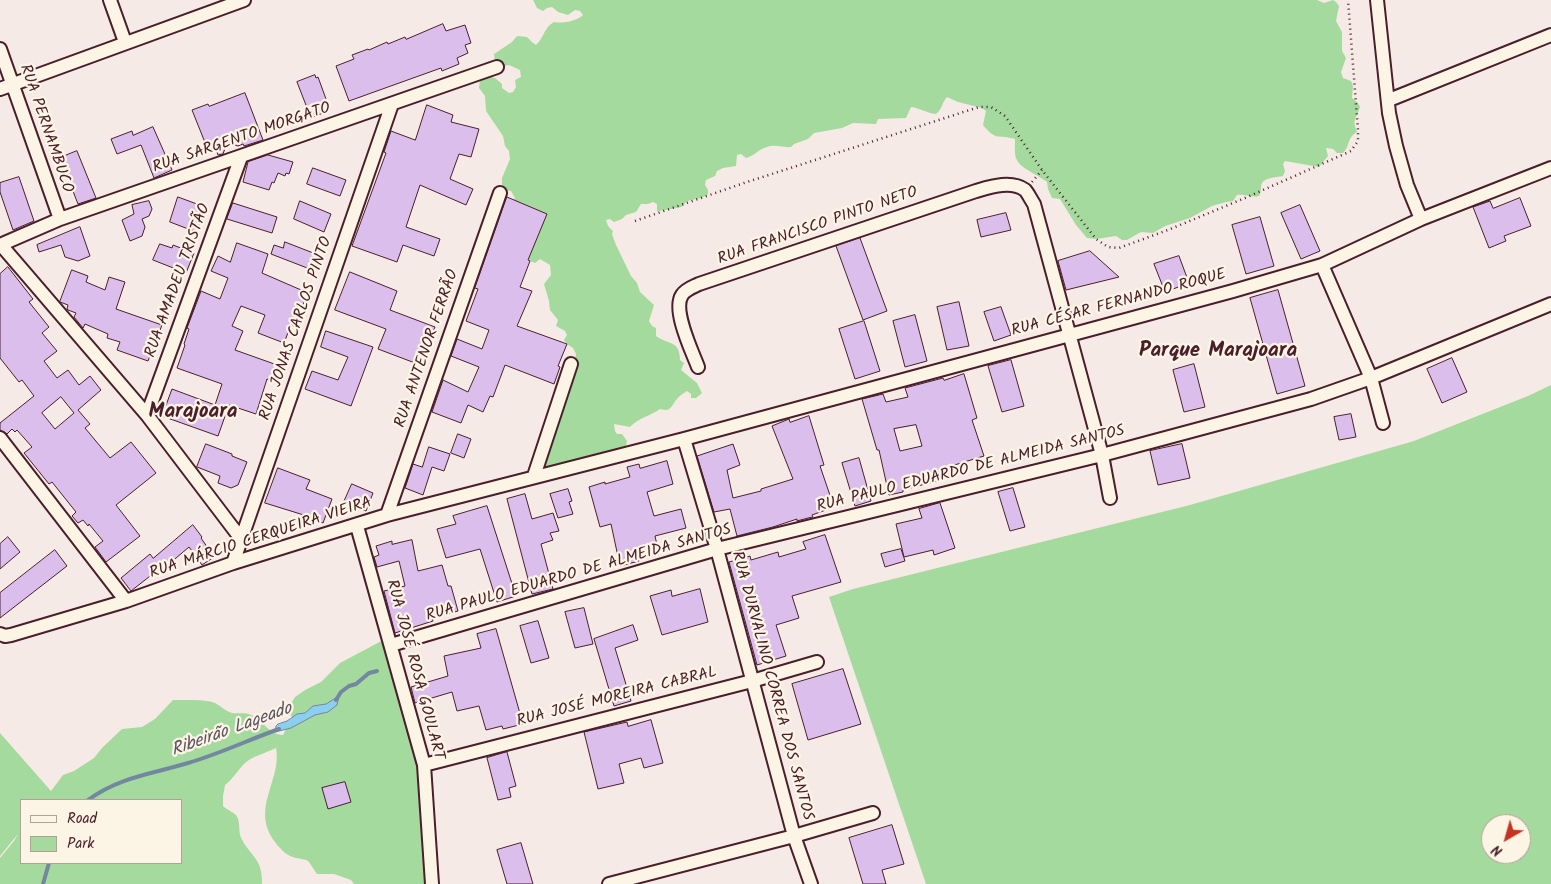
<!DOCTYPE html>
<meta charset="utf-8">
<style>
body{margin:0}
#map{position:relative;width:1551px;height:884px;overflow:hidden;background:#f6eae6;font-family:Kalam,sans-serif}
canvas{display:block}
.legend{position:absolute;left:20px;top:799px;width:162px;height:65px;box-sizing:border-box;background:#fcf5e5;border:1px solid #b59f9b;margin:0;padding:6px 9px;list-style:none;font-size:15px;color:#4a1f2b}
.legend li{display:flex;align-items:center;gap:10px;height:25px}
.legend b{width:25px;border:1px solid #b59f9b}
.north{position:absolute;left:1481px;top:814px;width:50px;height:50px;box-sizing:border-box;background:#fcf5e5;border:1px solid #b59f9b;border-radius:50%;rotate:218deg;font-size:14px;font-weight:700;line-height:20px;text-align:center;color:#4a1f2b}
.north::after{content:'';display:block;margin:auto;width:18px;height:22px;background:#c8321e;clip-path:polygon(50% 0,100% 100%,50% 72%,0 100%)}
</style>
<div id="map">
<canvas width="1551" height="884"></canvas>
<ul class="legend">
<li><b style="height:6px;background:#fcf5e5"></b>Road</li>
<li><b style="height:14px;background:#a4da9d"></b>Park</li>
</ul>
<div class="north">N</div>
</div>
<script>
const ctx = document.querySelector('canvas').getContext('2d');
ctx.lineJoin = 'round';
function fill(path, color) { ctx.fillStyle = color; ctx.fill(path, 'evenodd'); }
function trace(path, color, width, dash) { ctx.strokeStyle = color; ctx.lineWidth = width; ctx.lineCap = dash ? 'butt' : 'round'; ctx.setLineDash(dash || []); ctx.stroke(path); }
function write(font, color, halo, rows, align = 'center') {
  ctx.font = font + ' Kalam,sans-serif'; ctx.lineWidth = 4.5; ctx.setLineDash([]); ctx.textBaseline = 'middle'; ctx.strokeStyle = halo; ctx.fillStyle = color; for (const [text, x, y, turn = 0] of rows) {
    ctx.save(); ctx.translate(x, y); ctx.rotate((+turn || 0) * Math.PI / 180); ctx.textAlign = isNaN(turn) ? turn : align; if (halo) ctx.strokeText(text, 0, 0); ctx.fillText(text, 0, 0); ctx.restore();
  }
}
fill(new Path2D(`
 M533 0H1317L1324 3 1333 0 1336 2 1339 6 1336 21 1342 32V51L1346 58 1341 72 1343 78 1351 81 1353 86 1352 98 1358 103 1360 107C1356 119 1352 119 1357 132 1346 139 1351 145 1343 153H1337L1333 149 1326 148 1328 156 1319 167 1285 161 1283 164 1285 171 1283 176C1278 177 1264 178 1262 183 1260 188 1262 191 1259 196 1251 198 1245 194 1237 195L1233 201 1226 202 1212 206 1190 218 1165 226 1153 233 1141 232 1127 240H1122L1116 236 1096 239 1087 238 1076 225 1060 199 1052 198 1048 189 1047 182C1040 176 1020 168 1017 160 1014 155 1015 146 1015 139 998 134 997 142 983 125L986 111 982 108 958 102 947 97C942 102 942 110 936 114 926 113 920 108 911 107L906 118 878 119 876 124 853 123 842 128 814 133 808 139 794 144 791 147C783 148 776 144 767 147 759 149 754 156 746 158L741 154 737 155 736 166 723 168 717 171 715 176 706 180 705 185 708 190V194C699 201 694 198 688 201 685 202 684 206 681 207 678 208 660 211 657 211V204L653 202 648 204H641L636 212 626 215 622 219 614 222 610 219 606 220 608 226 613 231 612 234 616 245 631 276 637 283 640 292 654 305 649 321 652 326 656 328V336C668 345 680 340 680 360L684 363 681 370 697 383 702 393 696 398H691V394L687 391C684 393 679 396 677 399 670 407 672 412 660 409 650 416 638 418 630 427L614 424 615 431 617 434H622L627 441 624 454 534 476 575 361 576 354 573 348 567 344 564 340 567 335 565 331 556 326 558 320 550 310 549 301 544 284 551 275 550 265 540 259 535 263 530 261 525 254 511 203 515 198 511 191 506 190 502 186V178L510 159 509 151 505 146 503 136 486 111 485 96 479 88 480 80 486 76 495 78 502 84V88L509 93 513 92 516 87 515 80 521 77 520 70 509 65 502 66 495 63 494 54 512 42 517 36 527 37 533 43 536 45C544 38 544 27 554 22 562 24 577 21 583 15L580 11 575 10 568 15 558 12 552 7 547 8 543 11 537 8Z
 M1551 385V884H926L829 597 853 589 1190 505 1414 441 1528 396ZM1491 824H1521V854H1491Z
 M389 637 424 765 428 884H354L351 880 334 874H317C314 870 311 864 308 861 305 859 300 859 296 858 287 856 281 850 275 842 250 808 282 781 276 748 266 753 252 756 244 764 237 771 233 779 225 785L223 796V806C226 809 233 812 236 815 241 822 238 831 241 838 251 857 263 859 262 884H0V858L14 841 18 834 0 856V733L51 791 63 775 74 771 94 758 102 748 122 729 142 727 155 719 173 700C182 700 208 699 215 703 221 706 225 711 232 713 238 714 245 712 251 715 264 720 267 734 283 735L292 718 289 707 295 697 305 690 321 682 340 663ZM21 800H181V863H21Z`), '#a4da9d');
const water = new Path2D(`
 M339 696 337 705 328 712 315 715 291 728 275 732 276 726 278 724 287 721 297 714 305 713 313 706 326 704Z`);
fill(water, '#8cceee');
trace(water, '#7288a0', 1);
trace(new Path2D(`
 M336 700 341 692 349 686 356 684 369 673 377 671
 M88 800C119 777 152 774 188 763 219 754 248 740 279 729
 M43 884 49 863`), '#7288a0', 4);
const building = new Path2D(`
 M443 24 446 31 465 25 471 43 465 45 468 53 457 58 459 64 442 71 441 68 349 101 336 66 354 59 352 55 368 49 369 50 387 42 388 44 405 37 406 39Z
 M315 75 316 78 318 77 330 110 311 118 297 82Z
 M245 93 263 140 244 146 243 144 238 146 227 143 223 154 218 155 215 147 208 150 192 110 208 104 209 106Z
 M427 105 453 115 451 122 479 129 471 157 459 154 450 179 473 189 466 205 420 185 406 227 440 239 434 256 403 245 397 262 352 246 386 153 384 152 391 131 415 140Z
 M153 127 172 170 154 178 141 145 117 154 111 139 132 131 133 135Z
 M77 151 96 198 78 204 60 158Z
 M268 155 293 162 289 174 286 173 285 176 278 173 274 183 272 182 269 190 243 182 248 162Z
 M313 168 346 180 340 196 307 184Z
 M19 177 34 221 13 230 0 192V183Z
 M178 197 205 207 196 232 170 222Z
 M507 197 547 214 528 260 530 261 520 287 532 291 517 326 567 344 558 366 560 367 554 384 505 365 493 397 490 396 483 412 468 405 461 423 432 412 443 380 468 392 479 367 451 356 457 339 482 349 489 330 466 321 478 289 475 288Z
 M1520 198 1531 226 1504 236 1506 241 1489 248 1473 207 1490 201 1493 208Z
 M149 201 152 209 149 216 142 219 145 227 142 236 130 241 122 220 134 214 132 205Z
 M300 201 331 214 324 232 294 219Z
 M233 203 277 217 272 233 227 219Z
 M1300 205 1320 251 1301 259 1281 213Z
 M1006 213 1011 230 981 237 977 220Z
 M1260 217 1274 266 1246 274 1232 225Z
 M80 227 90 256 78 261 65 257 61 245 39 252 37 245Z
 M860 238 887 311 863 320 836 246Z
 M285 242 321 256 315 271 271 254 274 245 283 248Z
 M237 243 268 254 262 273 308 293 294 326 291 325 284 343 258 333 265 315 241 306 232 326 243 331 235 350 280 366 274 382 267 379 256 414 229 405 218 436 162 416 172 389 215 405 222 384 177 368 185 345 184 344 189 329 187 328 201 291 220 299 228 278 211 271 218 256 230 262Z
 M160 244 172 248 173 245 194 253 186 273 153 260Z
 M1090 251 1119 277 1066 290 1058 261Z
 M1179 256 1189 283 1165 292 1154 264Z
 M8 267 33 299 29 302 49 327 42 333 57 351 44 361 57 378 68 370 79 385 90 376 101 390 78 410 90 424 85 428 110 458 131 442 156 473 116 505 140 536 106 562 95 547 103 541 89 524 88 526 83 520 78 523 72 516 76 512 52 482 49 484 24 453 32 447 17 430 15 432 12 429 7 434 0 430V423L34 396 22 380 19 382 0 358V274ZM61 397 74 413 55 429 42 413Z
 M72 270 88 276 86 282 105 290 109 277 125 282 116 309 162 325 148 361 117 350 120 342 107 338 108 334 85 324 83 328 74 317 76 313 68 310 67 309 68 305 60 302Z
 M350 272 397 291 390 310 435 327 428 344 423 342 415 363 378 349 386 329 335 310Z
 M1278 290 1305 386 1277 394 1250 298Z
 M959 302 969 346 947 350 937 307Z
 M1001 307 1011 335 994 341 984 312Z
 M915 315 927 361 905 367 893 321Z
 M864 321 880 371 855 379 839 329Z
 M326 331 373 347 351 406 305 389 312 371 338 380 348 357 321 347Z
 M1452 358 1467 392 1442 403 1427 369Z
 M1011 360 1024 406 1002 412 988 366Z
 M1194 364 1205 407 1184 412 1173 370Z
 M964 374 977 418 972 420 984 456 948 467 951 477 903 490V492L889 495 879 450H877L862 399 883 394 886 402 908 397 905 388 943 378 944 380ZM916 425 922 446 900 451 894 429Z
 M1351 414 1356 437 1339 440 1334 417Z
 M809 416 824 465 820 466 834 507 812 515 813 517 808 518 797 521V519L773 527 737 536 730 509 714 512 697 456 733 444 740 465 727 470 733 498 761 491V489L793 479 772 426 789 419 790 422Z
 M458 434 471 439 464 458 451 453Z
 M206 444 232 454V456L247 462 238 485 231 488 218 483 220 476 197 467Z
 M1182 444 1190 478 1158 485 1150 451Z
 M429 447 450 454 444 471 432 467 423 495 405 488 413 464 422 467Z
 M859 458 871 501 855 506 842 463Z
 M667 461 673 484 647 492 654 516 681 509 686 528 655 536 659 554 638 558 639 561 620 566 611 524 600 527 589 487 605 482V484L630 477 627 467 639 464 640 468Z
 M278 468 310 480 306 489 332 499 323 523 307 517V516L265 503Z
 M352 484 373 493 366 511 344 502Z
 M1013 488 1025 527 1010 531 998 492Z
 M568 489 572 501 569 502 573 514 558 518 550 494Z
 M525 494 532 519 553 513 559 531 550 533 553 540 541 544 553 589 532 594 507 499Z
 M940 503 955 548 934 555 933 550 904 557 896 524 922 518 919 509Z
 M487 506 516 596 497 602 480 549 446 558 437 529 456 524 453 516Z
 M193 525 202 537 201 538 214 557 202 565 189 547 169 564 168 562 131 591 121 578 150 554 153 558Z
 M825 535 841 582 792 596 799 618 776 625 786 656 757 665 729 562 750 556 751 560 778 552 779 557 806 549 803 542Z
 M8 537 20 552 0 569V544Z
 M412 540 418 571 442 565 448 586H451L458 611 432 618 433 621 395 633 384 591 405 586 399 561 377 567 374 557 379 555 376 546 392 541V544Z
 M901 549 905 561 885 567 881 554Z
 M55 550 67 566 0 618V593Z
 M700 589 708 622 662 635 650 596 671 590 672 596Z
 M584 608 593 644 575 648 565 612Z
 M538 621 549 658 531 663 520 626Z
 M633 625 638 640 615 648 631 701 614 706 594 639Z
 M496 629 523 724 503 729 502 726 486 730 479 706 457 711 452 692 415 703 411 687 448 676 444 656 481 648 477 634Z
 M843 669 861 724 808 740 792 684Z
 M651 720 663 763 644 768 641 758 619 764 624 783 598 789 584 732 627 722 628 726Z
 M507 752 516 786 509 788 511 797 498 800 487 758Z
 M345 782 351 802 328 809 322 788Z
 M892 825 904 864 882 870 886 884H863L849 838Z
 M521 843 533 884H507L497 850Z`);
fill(building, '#dcbeec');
trace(building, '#4a1f2b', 1);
const minor = new Path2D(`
 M110 0 125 42
 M1377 0 1389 113 1396 146 1407 185 1421 219
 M0 49 60 219
 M0 89 244 0
 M1389 100 1551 35
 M0 245 60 219 497 67
 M1 245 147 415 242 540
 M1322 265 1371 378 1383 423
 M698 367C692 351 672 310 682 295 686 289 693 287 699 284L976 191C990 187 1011 180 1025 190 1028 193 1031 200 1034 204L1102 455 1110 498
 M147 415 241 157
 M0 438 126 601
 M684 439 717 549 794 836 811 884
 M534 476 571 364
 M387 515 500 193
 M357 526 424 765 432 884
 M233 563 392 104
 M0 634 5 636 11 635 126 601 233 563 387 515 684 439 1233 291 1322 265 1421 219 1551 168
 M391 645 717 549 1102 455 1311 399 1371 378 1551 304
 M424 765 752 681 817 662
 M609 884 794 836 873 813`);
trace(minor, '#4a1f2b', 16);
trace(new Path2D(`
 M1032 182 1042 170
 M635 221 744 183 979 107H991L1005 116 1042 170 1096 239 1108 247 1119 248 1168 230 1245 198 1351 151 1358 141V130L1348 0`), '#4a1f2b', 2.5, [1, 4]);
trace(minor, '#fcf5e5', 12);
write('16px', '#4a1f2b', '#fcf5e5', [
 ["RUA PERNAMBUCO",45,129,71],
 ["RUA SARGENTO MORGATO",242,139,-19],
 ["RUA FRANCISCO PINTO NETO",818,227,-19],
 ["RUA AMADEU TRISTÃO",179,281,-70],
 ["RUA CÉSAR FERNANDO ROQUE",1119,304,-15],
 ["RUA JONAS CARLOS PINTO",297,329,-71],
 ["RUA ANTENOR FERRÃO",428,349,-71],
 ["RUA PAULO EDUARDO DE ALMEIDA SANTOS",971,470,-14],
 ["RUA MÁRCIO CERQUEIRA VIEIRA",261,539,-18],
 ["RUA PAULO EDUARDO DE ALMEIDA SANTOS",579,574,-16],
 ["RUA JOSÉ ROSA GOULART",414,670,75],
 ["RUA DURVALINO CORREA DOS SANTOS",771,686,75],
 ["RUA JOSÉ MOREIRA CABRAL",617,698,-14]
]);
write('italic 18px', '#5e5466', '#fcf5e5', [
 ["Ribeirão Lageado",232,731,-20]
]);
write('bold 21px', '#4a1f2b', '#fcf5e5', [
 ["Parque Marajoara",1218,352],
 ["Marajoara",193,413]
]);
</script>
